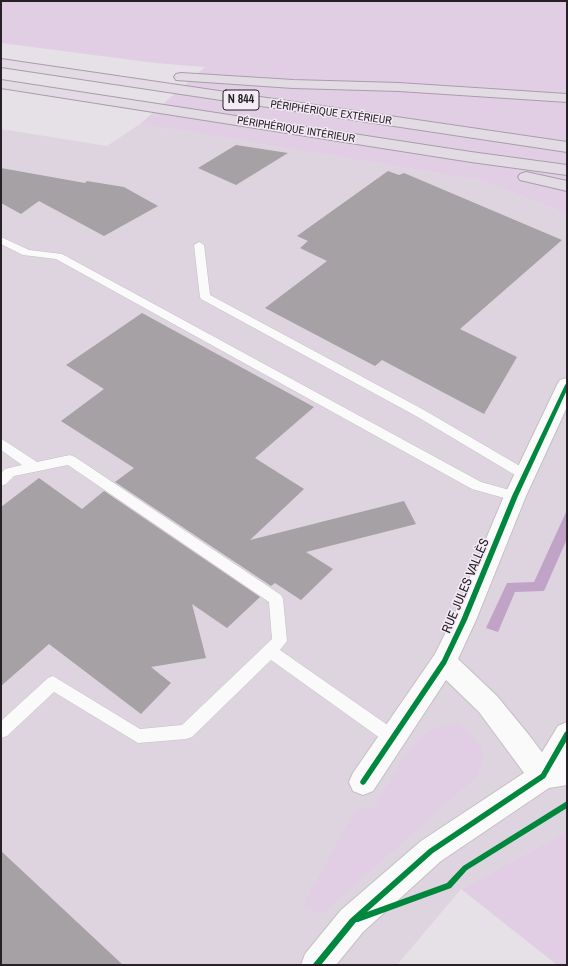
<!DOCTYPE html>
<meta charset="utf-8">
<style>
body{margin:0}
#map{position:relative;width:568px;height:966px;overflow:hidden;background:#e6e1e6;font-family:"Archivo Narrow",sans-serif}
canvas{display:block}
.frame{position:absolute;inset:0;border:2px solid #252125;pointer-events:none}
</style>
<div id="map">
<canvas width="568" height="966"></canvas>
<div class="frame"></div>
</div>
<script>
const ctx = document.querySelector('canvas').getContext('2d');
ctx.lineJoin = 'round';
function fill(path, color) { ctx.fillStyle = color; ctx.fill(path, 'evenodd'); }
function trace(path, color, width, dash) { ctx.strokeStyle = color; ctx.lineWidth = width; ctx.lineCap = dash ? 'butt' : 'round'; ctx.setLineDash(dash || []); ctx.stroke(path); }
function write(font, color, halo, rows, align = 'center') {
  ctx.font = font + ' "Archivo Narrow",sans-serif'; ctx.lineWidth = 3; ctx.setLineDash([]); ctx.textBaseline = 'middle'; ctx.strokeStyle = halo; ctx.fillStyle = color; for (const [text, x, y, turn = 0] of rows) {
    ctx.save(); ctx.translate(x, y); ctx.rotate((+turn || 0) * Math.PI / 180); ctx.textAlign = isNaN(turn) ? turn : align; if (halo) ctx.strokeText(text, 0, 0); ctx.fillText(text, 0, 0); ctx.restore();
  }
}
fill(new Path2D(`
 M140 124 483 181 567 214V831L461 889 397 965H1V129L107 146Z`), '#ded4df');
fill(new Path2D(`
 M1 1H567V214L483 181 140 124 205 67 155 63 1 43Z
 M456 723C469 728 485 746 483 760 482 765 479 771 477 776L322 914 302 907 355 810 375 807C390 781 410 735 441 726 446 724 451 724 456 723Z
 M567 831V965H557L461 889Z`), '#e1cee4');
fill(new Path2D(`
 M567 510V539L544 591 515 592 498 632 486 628 507 583 534 582Z`), '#c2a3c8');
fill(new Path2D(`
 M236 145 288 153 236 185 198 168Z
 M1 168 85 183 87 181 124 187 158 206 104 236 39 201 21 214 1 203Z
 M388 171 399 175 404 173 562 240 460 329 517 357 484 414 382 360 375 366 265 308 327 261 300 248 308 241 297 236Z
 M142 313 314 407 255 458 304 489 250 540 404 501 416 524 306 552 333 569 301 600 275 583 271 586 115 482 134 468 61 421 104 389 66 365Z
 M39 478 82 509 104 491 260 597 227 628 192 604 206 658 151 667 171 683 141 714 49 644 1 686V507Z
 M1 851 123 965H1Z`), '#a5a1a5');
const service = new Path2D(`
 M1 237 29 250 62 254 481 482 520 493 522 496 520 499 515 501 472 489 56 259 23 255 1 244Z
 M199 242 204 245 210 295 424 410 530 472 531 475 530 478 525 480 520 478 416 416 201 299 200 297 194 245Z
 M1 439 5 441 37 462 70 455 75 457 281 595 283 599 287 641 280 650 399 733 401 738 399 743 393 745 387 743 271 660 192 737 186 739 138 743 54 692 7 736 1 738V721L48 678 53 676 140 729 182 725 272 639 269 602 68 465 14 476 6 484 1 486V473L5 469 22 465 1 450Z`);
const minor = new Path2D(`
 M567 378V407L526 496 476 620 458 659 497 696 529 735 553 767 557 776 553 785 543 789 533 785 479 712 446 680 373 791 363 795 353 791 349 782 353 773 435 654 452 620 504 496 557 385 560 380Z`);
const tertiary = new Path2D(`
 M567 722V785L549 788 441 861 363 932 336 965H301L305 954 341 910 421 841 533 767 558 726Z`);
const trunk = new Path2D(`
 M1 59 567 142V152L1 67Z
 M181 73 293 80 399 83 567 94V102L399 91 293 88 176 80 174 77 176 74Z
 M1 80 471 152 567 165V175L471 162 1 88Z
 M526 172 567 181V191L520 180 518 177 520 174Z`);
trace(service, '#c3c0c4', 1);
trace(minor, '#c3c0c4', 2);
trace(tertiary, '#c3c0c4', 2);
trace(trunk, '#a99dab', 2);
fill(service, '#fbfafb');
fill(minor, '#fbfafb');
fill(tertiary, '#fbfafb');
fill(trunk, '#e3dbe4');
fill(new Path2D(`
 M567 383V390L518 496 467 620 446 664 365 784 363 785 361 784 360 782 361 780 442 660 461 620 512 496 565 385Z
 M567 731V740L545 778 433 853 367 912 447 883 463 866 567 801V808L467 870 451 888 358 922H356L321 965H312L314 963 350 919 429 849 541 774 565 732Z`), '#00873e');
write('11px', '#252125', '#f5ebf7', [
 ["PÉRIPHÉRIQUE EXTÉRIEUR",331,113,8],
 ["PÉRIPHÉRIQUE INTÉRIEUR",296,130,9]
]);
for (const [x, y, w] of [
 [241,100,36]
]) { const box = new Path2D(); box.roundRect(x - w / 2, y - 10, w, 20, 3); ctx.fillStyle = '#f5ebf7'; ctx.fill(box); trace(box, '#252125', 1); }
write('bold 12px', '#252125', null, [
 ["N 844",241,100]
]);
write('13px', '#252125', '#f5ebf7', [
 ["RUE JULES VALLÈS",466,586,-67]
]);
</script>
